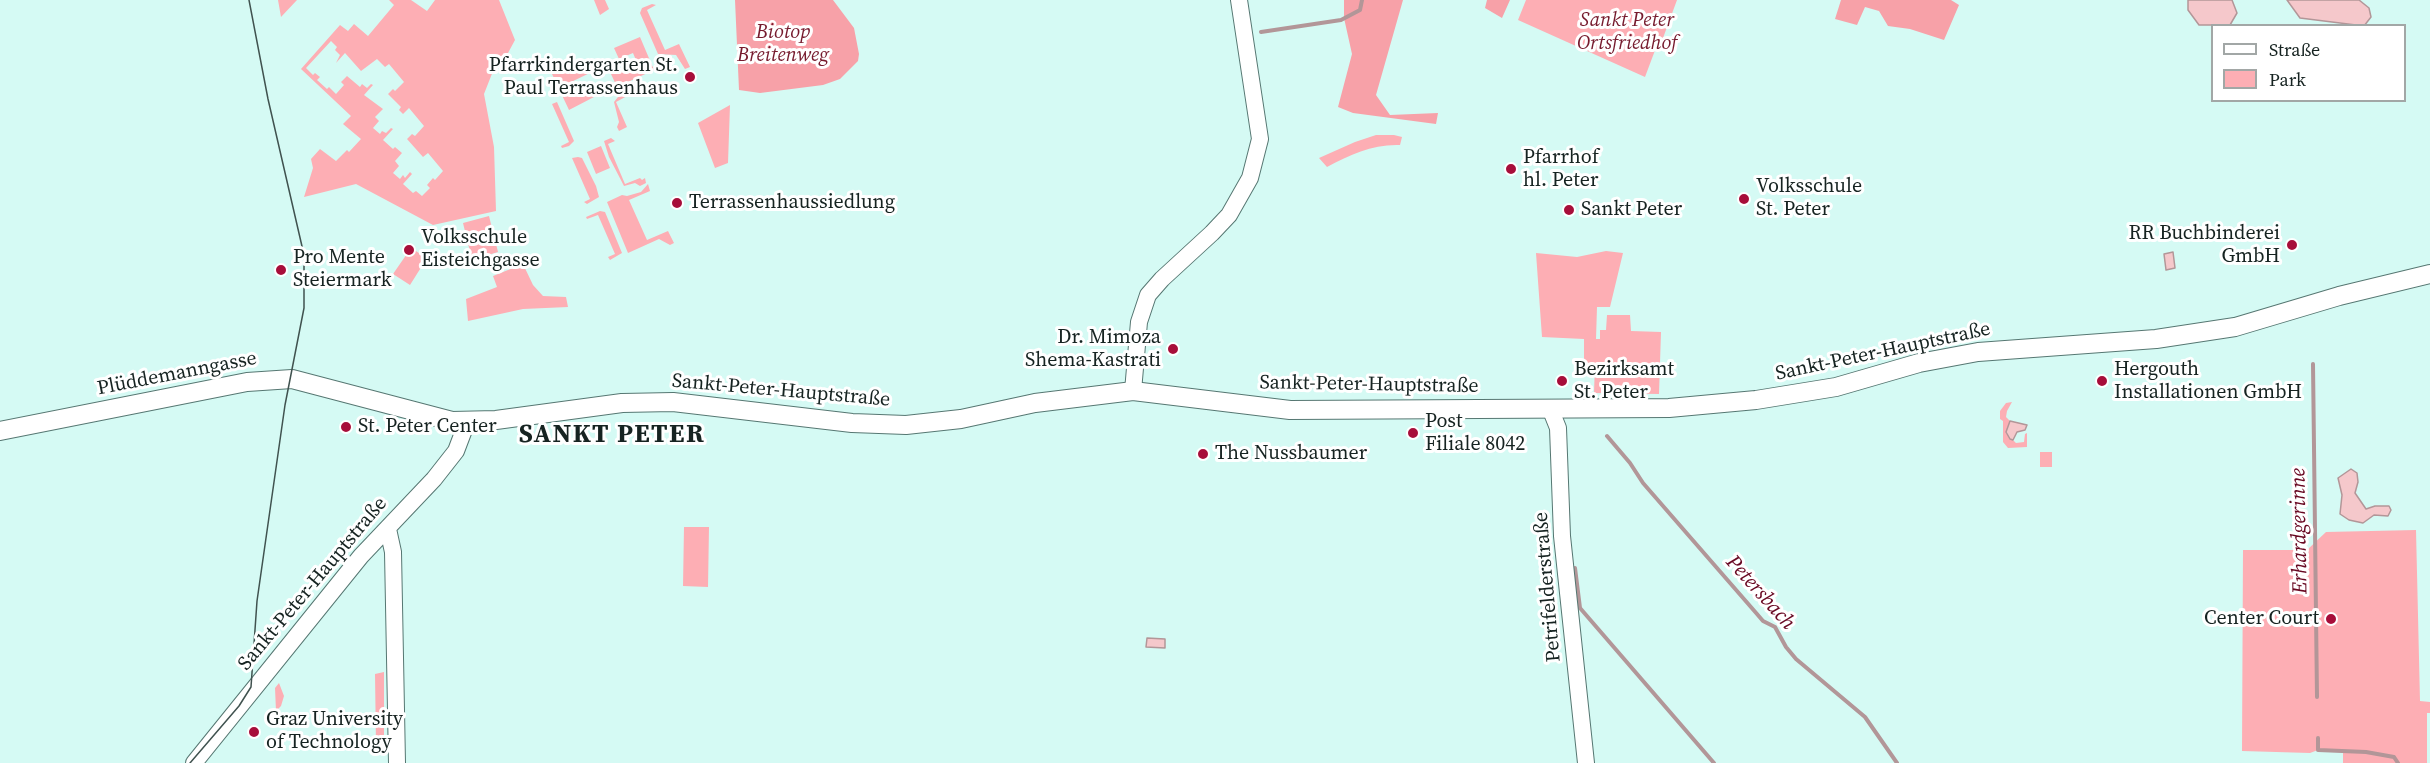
<!DOCTYPE html>
<meta charset="utf-8">
<style>
body{margin:0}
#map{position:relative;width:2430px;height:763px;overflow:hidden;background:#d5faf4;font-family:"Source Serif 4",serif}
canvas{display:block}
.legend{position:absolute;left:2211px;top:24px;width:195px;height:78px;box-sizing:border-box;background:#fff;border:2px solid #a2a7a6;margin:0;padding:8px 10px;list-style:none;font-size:18px;color:#162321}
.legend li{display:flex;align-items:center;gap:12px;height:30px}
.legend b{width:30px;border:2px solid #a2a7a6}
</style>
<div id="map">
<canvas width="2430" height="763"></canvas>
<ul class="legend">
<li><b style="height:8px;background:#fff"></b>Straße</li>
<li><b style="height:16px;background:#fdaeb4"></b>Park</li>
</ul>
</div>
<script>
const ctx = document.querySelector('canvas').getContext('2d');
ctx.lineJoin = 'round';
function fill(path, color) { ctx.fillStyle = color; ctx.fill(path, 'evenodd'); }
function trace(path, color, width, dash) { ctx.strokeStyle = color; ctx.lineWidth = width; ctx.lineCap = dash ? 'butt' : 'round'; ctx.setLineDash(dash || []); ctx.stroke(path); }
function write(font, color, halo, rows, align = 'center') {
  ctx.font = font + ' "Source Serif 4",serif'; ctx.lineWidth = 6; ctx.setLineDash([]); ctx.textBaseline = 'middle'; ctx.strokeStyle = halo; ctx.fillStyle = color; for (const [text, x, y, turn = 0] of rows) {
    ctx.save(); ctx.translate(x, y); ctx.rotate((+turn || 0) * Math.PI / 180); ctx.textAlign = isNaN(turn) ? turn : align; if (halo) ctx.strokeText(text, 0, 0); ctx.fillText(text, 0, 0); ctx.restore();
  }
}
fill(new Path2D(`
 M278 0H297L281 17Z
 M389 0H411L427 11 435 0H499L515 40 508 53 495 66 484 94 494 147 496 211 433 225 356 184 304 197 313 168 311 159 320 149 336 161 347 150 349 152 361 139 343 124 351 116 301 69 340 25 348 31 354 24 368 36 394 5ZM331 41 337 47 335 50 340 55 336 63 345 53 361 71 377 59 385 67 389 64 404 82 395 91 393 89 388 94 401 107 399 110 403 114 409 108 424 126 415 136 412 134 407 139 423 157 428 153 443 171 435 180 433 178 427 185 430 188 422 196 416 191 413 193 403 184 412 174 410 172 405 178 403 175 400 179 393 173 399 166 395 161 402 153 395 147 393 149 383 140 393 129 391 128 386 133 382 131 380 134 373 128 379 121 375 117 383 109 364 95 373 85 371 84 367 88 362 84 360 87 347 76 341 82 344 85 336 94 329 87 327 89 317 80 320 77 315 73 313 75 306 68Z
 M594 0H605L609 9 600 15Z
 M1526 0H1677L1663 38 1660 37 1645 77 1518 20Z
 M652 4 656 5 647 10 665 50 679 44 690 67 685 69 676 55 658 54 640 13 642 8Z
 M640 37 654 70 617 87 611 74 638 65 633 53 619 59 614 48Z
 M591 59 596 70 569 83 574 93 588 86 594 97 569 110 552 74Z
 M635 87 640 89 616 102 627 127 619 131 617 127 619 122 614 102 622 92Z
 M557 102 574 141 569 146 562 148 561 146 569 142 552 104Z
 M730 105 728 163 715 168 698 123Z
 M1376 135H1394L1402 137 1400 145C1373 144 1351 154 1327 167L1319 158 1355 142Z
 M611 138 615 141 608 144 625 184 640 178 642 180 645 178 646 183 640 186 635 183 624 186 609 157 604 141Z
 M601 146 610 168 596 174 587 152Z
 M578 157 582 158 596 186 599 197 587 204 584 202 590 199 572 158Z
 M648 184 650 191 629 200 647 240 668 231 674 243 670 245 659 239 628 253 607 202 622 195 627 196 641 192Z
 M600 211 605 212 622 253 610 260 608 257 615 254 598 215 587 219 586 217Z
 M489 216 498 252 472 260 463 223Z
 M411 248 427 258 410 285 393 274Z
 M1606 251 1623 253 1610 307H1597L1596 339H1600V330H1606L1607 315H1630L1631 331 1661 332 1659 394 1594 393 1595 363H1584V339L1542 337 1536 253 1577 257Z
 M523 264 533 285 543 296 566 297 568 307 523 309 468 321 466 299 497 287 493 276Z
 M2012 402 2007 411 2006 417 2010 421 2006 433 2016 443 2024 442 2025 434 2027 433V447L2008 448 2003 442V421L2000 419V411L2006 403Z
 M2040 452H2052V467H2040Z
 M684 527H709L708 587 683 586Z
 M2416 530 2420 701 2430 702V713H2427V763H2343V750H2318L2310 753 2242 751 2243 550H2307L2326 532Z
 M384 672V746H376L375 674Z
 M279 683 284 696 281 706 276 711 275 688Z`), '#fdaeb4');
fill(new Path2D(`
 M735 0H833L854 28 859 54 858 61 840 79 823 85 760 93 739 90Z
 M1344 0H1403L1376 95 1390 115 1438 113 1436 124 1353 113 1338 107 1352 54 1344 18Z
 M1487 0H1510L1502 18 1485 8Z
 M1841 0H1951L1959 5 1944 40 1910 29 1888 26 1879 11 1865 7 1857 25 1835 19Z`), '#f7a1a8');
const water = new Path2D(`
 M2188 0H2232L2237 13 2230 25H2199L2188 10Z
 M2287 0H2359L2369 8 2371 17 2364 26 2300 18Z
 M2173 252 2175 268 2166 270 2164 254Z
 M2010 421 2027 425 2025 430 2017 432 2013 440 2010 439 2006 432Z
 M2351 469 2357 473 2358 482 2355 493 2366 509 2375 506H2389L2391 510 2388 516 2374 515 2363 523 2349 520 2340 514 2342 495 2338 478Z
 M1147 638 1165 639V648L1146 647Z`);
fill(water, '#f5c8cb');
trace(water, '#b29698', 1.5);
trace(new Path2D(`
 M1261 32 1341 20 1360 10 1362 0
 M2313 364 2317 697
 M1607 436 1630 463 1643 483 1757 614 1763 621 1775 627 1786 647 1796 659 1865 717 1897 763
 M1575 568 1580 608 1714 763
 M2318 738V750L2366 752 2394 757 2398 763`), '#b29698', 4);
const secondary = new Path2D(`
 M1133 391 1139 322 1148 295 1162 279 1212 233 1229 215 1250 178 1260 139 1239 0
 M1550 408 1558 428 1562 536 1586 763
 M388 529 393 552 397 763
 M194 763 361 556 434 479 456 451 467 422`);
const primary = new Path2D(`
 M0 431 247 382 292 379 452 421 496 420 622 403 673 402 852 423 906 425 961 419 1035 403 1133 391 1290 410 1669 408 1756 400 1836 387 1919 363 1978 352 2156 339 2235 327 2339 296 2430 274`);
trace(secondary, '#567772', 18);
trace(primary, '#567772', 20);
trace(secondary, '#fff', 16);
trace(primary, '#fff', 18);
trace(new Path2D(`
 M190 763 239 706 251 687 257 601 285 405 304 308V255L268 99 249 0`), '#40524f', 1.5);
for (const [x, y, r, color] of [
 [690,77,6,"#a70e3a"],
 [1511,169,6,"#a70e3a"],
 [1744,199,6,"#a70e3a"],
 [677,203,6,"#a70e3a"],
 [1569,210,6,"#a70e3a"],
 [2292,245,6,"#a70e3a"],
 [409,250,6,"#a70e3a"],
 [281,270,6,"#a70e3a"],
 [1173,349,6,"#a70e3a"],
 [1562,381,6,"#a70e3a"],
 [2102,381,6,"#a70e3a"],
 [346,427,6,"#a70e3a"],
 [1413,433,6,"#a70e3a"],
 [1203,454,6,"#a70e3a"],
 [2331,619,6,"#a70e3a"],
 [254,732,6,"#a70e3a"]
]) { const dot = new Path2D(); dot.arc(x, y, r, 0, 2 * Math.PI); ctx.fillStyle = color; ctx.fill(dot); trace(dot, '#fff', 2); }
write('italic 20px', '#761a2d', '#fff', [
 ["Sankt Peter",1627,21],
 ["Ortsfriedhof",1627,44],
 ["Biotop",783,33],
 ["Breitenweg",783,56]
]);
write('20px', '#162321', '#fff', [
 ["Pfarrkindergarten St.",678,66,"right"],
 ["Paul Terrassenhaus",678,89,"right"],
 ["Pfarrhof",1523,158],
 ["hl. Peter",1523,181],
 ["Volksschule",1756,187],
 ["St. Peter",1756,210],
 ["Terrassenhaussiedlung",689,203],
 ["Sankt Peter",1581,210],
 ["RR Buchbinderei",2280,234,"right"],
 ["GmbH",2280,257,"right"],
 ["Volksschule",421,238],
 ["Eisteichgasse",421,261],
 ["Pro Mente",293,258],
 ["Steiermark",293,281],
 ["Dr. Mimoza",1161,338,"right"],
 ["Shema-Kastrati",1161,361,"right"],
 ["Bezirksamt",1574,370],
 ["St. Peter",1574,393],
 ["Hergouth",2114,370],
 ["Installationen GmbH",2114,393],
 ["Post",1425,422],
 ["Filiale 8042",1425,445],
 ["St. Peter Center",358,427],
 ["The Nussbaumer",1215,454],
 ["Center Court",2319,619,"right"],
 ["Graz University",266,720],
 ["of Technology",266,743]
], 'left');
write('20px', '#162321', '#fff', [
 ["Sankt-Peter-Hauptstraße",1883,352,-12],
 ["Plüddemanngasse",177,374,-11],
 ["Sankt-Peter-Hauptstraße",1369,385,1],
 ["Sankt-Peter-Hauptstraße",781,391,5],
 ["Sankt-Peter-Hauptstraße",313,584,-50],
 ["Petrifelderstraße",1548,587,-95]
]);
write('italic 21px', '#680822', '#fff', [
 ["Erhardgerinne",2300,531,-91],
 ["Petersbach",1760,593,48]
]);
ctx.letterSpacing = '1.5px';
write('bold 26px', '#162321', '#fff', [
 ["SANKT PETER",612,435]
]);
ctx.letterSpacing = '0px';
</script>
